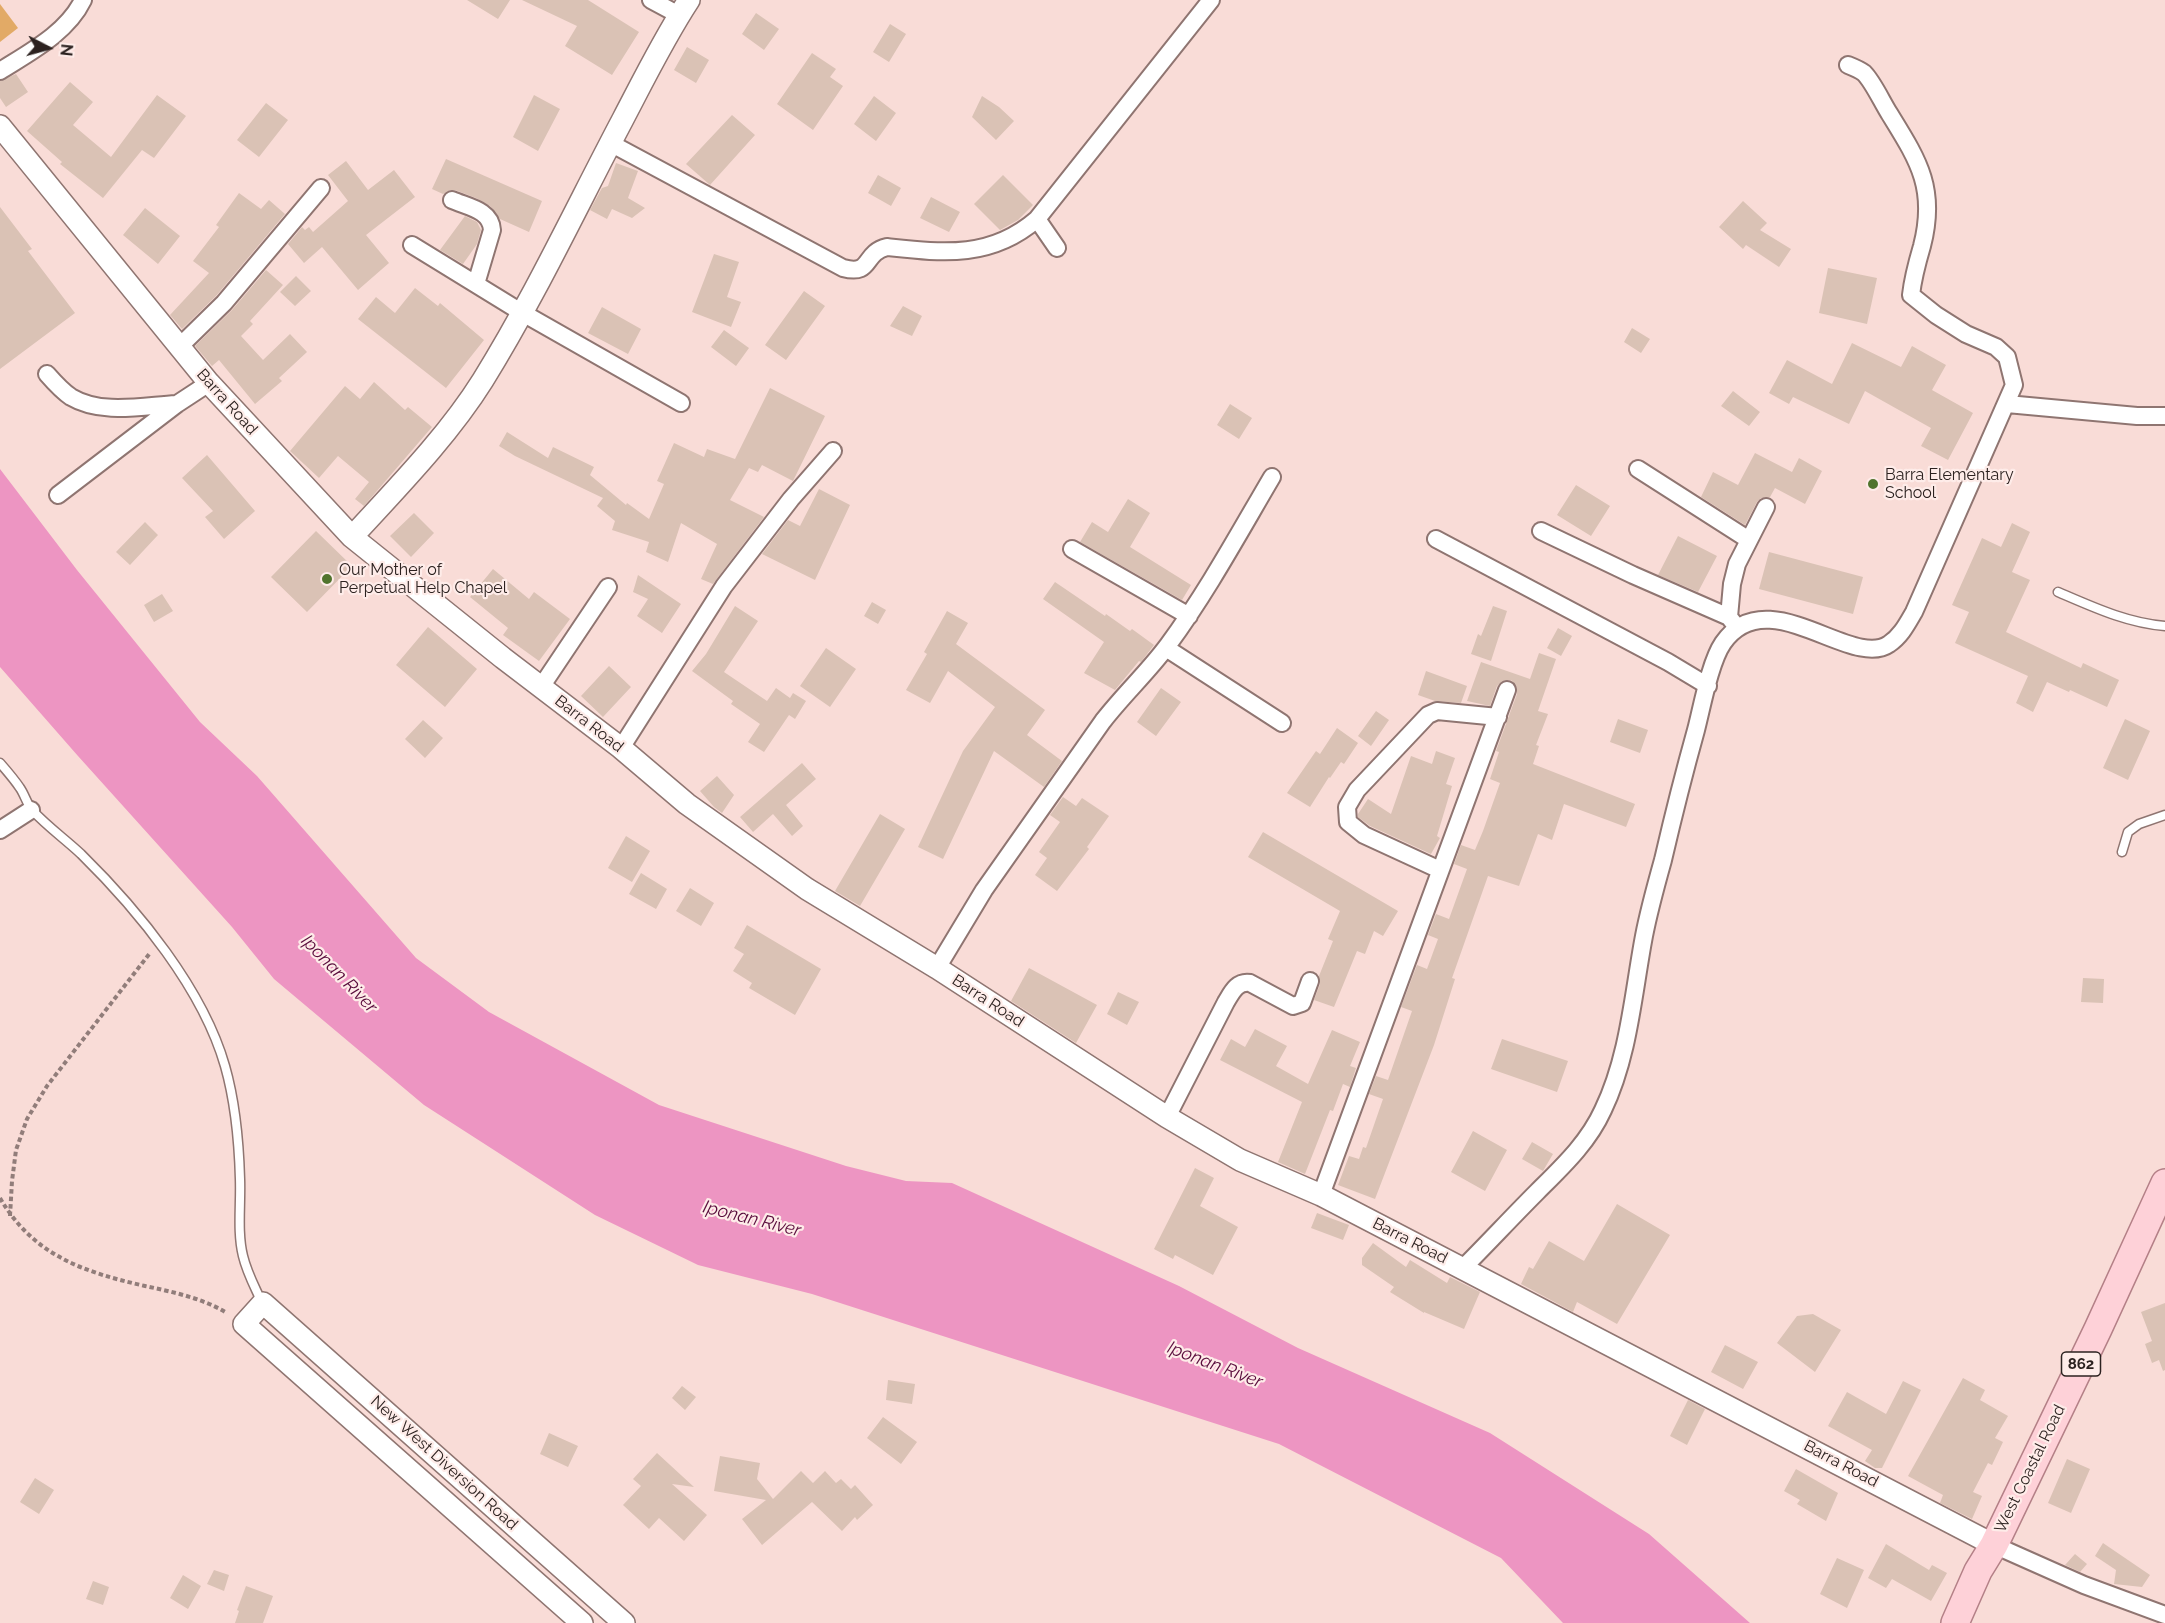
<!DOCTYPE html>
<style>
body{margin:0}
#map{position:relative;width:2165px;height:1623px;overflow:hidden;background:#f9dcd7;font-family:Raleway,sans-serif}
canvas{display:block}
.north{position:absolute;left:18px;top:18px;width:60px;height:60px;-webkit-text-stroke:4px #feece9;paint-order:stroke;rotate:96deg;font-size:16px;font-weight:700;line-height:24px;text-align:center;color:#2c2220}
.north::after{content:'';display:block;margin:auto;width:21px;height:27px;background:#2c2220;clip-path:polygon(50% 0,100% 100%,50% 72%,0 100%)}
</style>
<div id="map">
<canvas width="2165" height="1623"></canvas>
<div class="north">N</div>
</div>
<script>
const ctx = document.querySelector('canvas').getContext('2d');
ctx.lineJoin = 'round';
function fill(path, color) { ctx.fillStyle = color; ctx.fill(path, 'evenodd'); }
function trace(path, color, width, dash) { ctx.strokeStyle = color; ctx.lineWidth = width; ctx.lineCap = dash ? 'butt' : 'round'; ctx.setLineDash(dash || []); ctx.stroke(path); }
function write(font, color, halo, rows, align = 'center') {
  ctx.font = font + ' Raleway,sans-serif'; ctx.lineWidth = 4.5; ctx.setLineDash([]); ctx.textBaseline = 'middle'; ctx.strokeStyle = halo; ctx.fillStyle = color; for (const [text, x, y, turn = 0] of rows) {
    ctx.save(); ctx.translate(x, y); ctx.rotate((+turn || 0) * Math.PI / 180); ctx.textAlign = isNaN(turn) ? turn : align; if (halo) ctx.strokeText(text, 0, 0); ctx.fillText(text, 0, 0); ctx.restore();
  }
}
fill(new Path2D(`
 M0 4 18 28 0 42Z`), '#e2aa66');
fill(new Path2D(`
 M0 469 77 570 200 722 257 776 416 958 489 1012 659 1105 846 1166 906 1181 952 1183 1179 1286 1298 1348 1490 1433 1649 1534 1750 1623H1563L1501 1558 1279 1444 812 1294 698 1265 595 1215 424 1105 274 979 232 927 78 756 0 667Z`), '#ed95c2');
fill(new Path2D(`
 M467 0H510L498 19Z
 M522 0H588L639 32 612 75 565 46 577 26Z
 M756 13 779 29 764 50 742 34Z
 M890 24 906 34 889 62 873 52Z
 M687 47 709 60 696 83 674 70Z
 M812 53 836 69 830 77 843 86 813 130 777 104Z
 M16 74 28 92 6 107 0 98V81Z
 M70 82 93 102 73 125 111 157 157 95 186 116 154 158 142 150 103 198 60 164 62 162 27 131Z
 M534 95 560 109 538 151 513 137Z
 M874 96 896 113 876 141 854 124Z
 M982 96 999 107 1014 121 996 140 972 117Z
 M266 103 288 120 259 157 237 140Z
 M732 115 755 135 710 185 686 164Z
 M446 159 542 201 529 232 500 219 490 206 476 198 455 190H450L443 194 432 189Z
 M346 161 368 190 394 170 415 197 366 235 389 263 358 290 322 247 304 263 288 244 302 227 305 230 309 227 313 232 348 201 328 175Z
 M616 163 638 171 628 198 645 208 632 218 612 209 607 219 590 210 602 188 608 186Z
 M878 175 901 188 891 206 868 193Z
 M1003 175 1033 205 1018 220 1000 230 974 204Z
 M239 193 261 209 269 200 285 214 216 296 182 329 170 315 209 273 193 261 219 227 216 225Z
 M931 197 960 212 949 232 920 218Z
 M1743 201 1767 223 1760 230 1791 249 1779 267 1746 245 1743 249 1719 227Z
 M0 207 32 249 28 251 75 313 0 369Z
 M145 208 180 236 158 264 123 235Z
 M465 216 477 222 481 230 477 244 463 264 440 250Z
 M714 254 739 262 727 297 741 302 731 327 692 312Z
 M1828 268 1877 278 1867 324 1819 313Z
 M266 270 283 285 250 321 253 324 241 336 263 360 290 334 307 352 279 378 282 381 255 404 219 360 212 366 195 346 232 310Z
 M296 276 311 291 295 306 280 292Z
 M415 288 438 306 440 303 484 340 446 388 358 319 376 297 395 313Z
 M804 291 825 306 786 360 765 345Z
 M903 306 922 316 912 336 890 326Z
 M602 307 641 329 628 354 588 333Z
 M1632 328 1650 339 1641 353 1624 342Z
 M724 330 749 348 736 366 711 347Z
 M1852 343 1901 367 1912 346 1946 365 1932 390 1973 413 1948 460 1921 446 1931 428 1865 391 1849 424 1793 397 1789 404 1769 393 1787 360 1832 384Z
 M374 382 405 410 408 407 432 427 364 506 355 499 369 482 338 456 319 478 290 451 345 386 360 399Z
 M770 388 825 416 793 481 762 465 758 472 749 468 730 500 764 517 713 584 701 579 717 544 681 523 668 562 646 552 649 542 612 530 615 521 597 506 603 498 515 456 499 446 507 432 548 458 553 447 594 467 590 475 626 505 627 503 649 519 664 484 657 481 674 443 704 457 707 449 735 459Z
 M1733 391 1760 412 1749 426 1721 406Z
 M1230 404 1252 418 1239 439 1217 425Z
 M1755 453 1792 472 1799 458 1822 471 1805 504 1775 488 1770 497 1761 498 1757 502 1745 525 1701 497 1713 472 1738 485Z
 M207 455 255 511 224 539 205 517 213 511 182 478Z
 M1576 485 1610 506 1591 536 1557 515Z
 M819 489 850 505 815 580 762 554 788 520 800 526Z
 M1128 499 1150 513 1130 547 1191 585 1182 600 1080 542 1092 522 1108 532Z
 M414 513 434 533 411 557 390 536Z
 M145 522 158 535 130 565 116 552Z
 M2012 523 2030 532 2012 572 2030 580 2006 632 2081 668 2083 663 2119 680 2107 707 2070 690 2069 692 2047 682 2033 712 2016 703 2028 676 1955 643 1969 612 1952 605 1982 538 2001 547Z
 M316 531 352 566 307 612 271 577Z
 M1678 536 1717 556 1698 592 1658 575Z
 M1769 552 1863 577 1853 614 1759 589Z
 M493 569 529 599 534 592 570 619 539 661 503 635 508 628 470 597Z
 M638 575 681 604 662 633 637 616 648 599 633 592Z
 M1055 582 1105 616 1106 614 1130 631 1132 629 1154 645 1141 662 1139 661 1115 690 1084 673 1104 642 1043 599Z
 M162 594 173 611 154 622 144 605Z
 M872 602 886 610 878 624 864 616Z
 M735 606 758 621 724 672 767 701 776 688 790 698 793 693 806 701 795 719 789 715 764 752 748 742 760 724 731 704 733 701 692 671 706 654Z
 M1493 606 1507 611 1491 661 1471 654 1478 634 1481 636Z
 M947 611 968 623 956 644 1045 710 1027 735 1062 761 1044 787 994 751 943 859 918 847 963 751 995 707 948 671 930 703 906 690 927 654 924 652Z
 M428 627 477 669 445 707 396 665Z
 M1558 628 1572 636 1561 656 1547 648Z
 M826 648 856 669 830 707 800 686Z
 M1539 653 1556 659 1538 711 1548 714 1536 745 1539 746 1533 764 1635 804 1626 827 1564 804 1552 840 1538 834 1519 886 1488 876 1452 978 1455 979 1434 1045 1375 1199 1338 1185 1349 1156 1359 1159 1363 1147 1366 1148 1383 1099 1369 1094 1376 1076 1388 1080 1412 1011 1401 1007 1417 965 1427 969 1438 939 1428 935 1436 914 1449 919 1467 869 1454 864 1461 845 1475 850 1483 831 1500 783 1490 779 1499 752 1496 751 1517 694V688L1511 680H1505L1497 686 1490 706 1467 701 1481 662 1530 679Z
 M609 666 631 687 603 717 581 696Z
 M1426 671 1467 686 1461 703 1435 701 1418 695Z
 M1161 688 1181 702 1156 736 1137 722Z
 M1376 711 1389 720 1371 746 1358 736Z
 M1618 719 1648 730 1640 753 1610 742Z
 M2125 719 2150 731 2128 780 2103 768Z
 M423 720 443 738 425 758 405 739Z
 M1337 728 1358 743 1344 764 1341 762 1330 778 1329 777 1310 807 1287 793 1316 751 1320 754Z
 M1436 751 1455 758 1446 784 1452 786 1437 836 1440 838 1431 854 1370 826 1358 817V814L1368 799 1391 814 1411 756 1432 764Z
 M802 763 816 779 786 805 803 826 792 836 773 814 753 832 740 817Z
 M717 776 734 795 722 813 714 807 700 791Z
 M1063 797 1076 806 1082 798 1109 816 1087 847 1089 849 1057 891 1035 875 1047 858 1039 852 1060 822 1050 815Z
 M880 814 905 829 860 906 835 891Z
 M1263 832 1398 911 1383 936 1374 931 1365 954 1357 951 1334 1007 1314 1000 1320 984 1319 976 1333 941 1328 939 1340 911 1248 857Z
 M626 836 650 851 632 882 608 868Z
 M641 873 667 889 656 909 629 894Z
 M690 888 714 903 701 926 676 911Z
 M747 925 821 969 795 1015 749 988 752 983 733 971 744 954 734 948Z
 M1029 968 1097 1005 1076 1043 1011 1001Z
 M2083 978 2104 979 2103 1003 2081 1002Z
 M1118 992 1139 1002 1127 1025 1107 1014Z
 M1255 1029 1287 1046 1276 1066 1308 1084 1332 1030 1360 1042 1350 1066 1356 1068 1350 1087 1343 1084 1333 1111 1330 1110 1305 1174 1278 1162 1302 1102 1220 1060 1231 1039 1245 1047Z
 M1502 1039 1568 1061 1557 1092 1491 1069Z
 M1473 1131 1507 1150 1485 1191 1451 1172Z
 M1532 1142 1553 1154 1543 1171 1522 1159Z
 M1195 1168 1214 1178 1200 1206 1238 1227 1213 1275 1175 1255 1173 1259 1154 1249Z
 M1617 1204 1670 1235 1617 1324 1577 1302 1573 1312 1521 1284 1529 1267 1533 1269 1549 1241 1584 1261Z
 M1317 1213 1349 1225 1343 1240 1311 1228Z
 M1373 1243 1406 1267 1410 1260 1447 1283 1450 1277 1480 1292 1464 1329 1424 1312V1313L1390 1292 1394 1287 1362 1265V1258Z
 M2165 1303V1370L2163 1371 2159 1360 2152 1363 2145 1344 2152 1341 2141 1312Z
 M1813 1314 1841 1330 1815 1372 1777 1343 1797 1316Z
 M1725 1345 1758 1362 1743 1389 1711 1372Z
 M1963 1378 1985 1390 1980 1400 2008 1416 1995 1438 2003 1442 1992 1465 1988 1463 1973 1492 1982 1496 1972 1519 1940 1503 1943 1495 1908 1476Z
 M888 1380 915 1384 912 1404 886 1400Z
 M1903 1381 1921 1390 1882 1468H1875L1865 1461 1872 1450 1828 1426 1847 1392 1886 1414Z
 M682 1386 696 1397 685 1410 672 1398Z
 M1688 1400 1705 1409 1687 1445 1670 1436Z
 M883 1417 917 1442 901 1464 867 1438Z
 M549 1433 578 1446 568 1467 540 1454Z
 M657 1453 694 1487 672 1484 707 1515 684 1541 659 1518 649 1529 623 1505 641 1486 633 1479Z
 M720 1456 760 1463 757 1479 773 1499 801 1471 813 1483 825 1471 836 1483 841 1479 851 1489 855 1485 873 1505 857 1520 855 1517 842 1531 812 1502 762 1545 742 1519 766 1500 714 1491Z
 M2067 1459 2090 1469 2071 1513 2048 1503Z
 M1796 1469 1838 1493 1826 1521 1797 1504 1800 1500 1784 1491Z
 M35 1478 54 1490 39 1514 20 1502Z
 M2103 1543 2150 1575 2142 1587 2114 1584 2116 1570 2095 1556Z
 M1886 1544 1929 1570 1932 1565 1947 1573 1931 1601 1892 1579 1886 1588 1868 1578Z
 M2075 1554 2087 1564 2080 1572 2065 1565Z
 M1837 1558 1864 1570 1847 1608 1820 1594Z
 M214 1570 229 1575 224 1591 207 1584Z
 M183 1575 201 1586 188 1609 170 1598Z
 M93 1581 109 1587 103 1605 86 1599Z
 M246 1586 273 1596 263 1623H235L239 1611 237 1610Z`), '#dac2b5');
const service = new Path2D(`
 M2058 592C2093 607 2127 623 2165 626
 M0 763C7 771 14 779 20 788 25 795 27 805 33 811 48 827 65 839 81 854 138 910 203 989 225 1066 235 1101 239 1143 240 1179 241 1204 237 1232 243 1256 247 1273 255 1287 262 1303
 M2122 852 2128 832 2139 824 2165 815`);
const minor = new Path2D(`
 M651 0 679 15
 M0 71C30 52 67 33 83 0
 M610 143 843 268C873 276 862 253 887 247 943 253 991 259 1037 219L1211 0
 M452 200C468 207 491 210 492 230L476 284
 M1037 219 1057 248
 M412 245 521 312 681 403
 M179 347 224 303 321 188
 M47 374C54 382 62 391 71 397 101 415 142 406 176 404
 M2007 404 2137 416H2165
 M1638 469 1749 540
 M58 495 177 404 209 383
 M1541 531 1633 575 1729 617
 M1436 539 1668 662 1708 686
 M1072 549 1189 616
 M1736 626 1729 617 1732 584 1737 564 1766 507
 M1166 648 1282 723
 M541 687 608 587
 M621 748 724 586 791 499 833 451
 M0 830 31 810
 M1440 870 1364 835 1348 822 1347 807 1357 790 1428 715 1437 711 1498 717
 M937 968 984 890 1103 721C1124 694 1148 672 1168 645 1207 592 1239 533 1272 477
 M1167 1117 1226 1002C1232 992 1237 981 1250 983L1293 1006 1302 1003 1310 981
 M1321 1195 1507 690
 M1463 1268C1488 1243 1512 1217 1537 1192 1562 1167 1588 1143 1603 1110 1629 1056 1633 994 1644 936 1649 910 1656 885 1663 860 1673 817 1684 773 1696 730 1702 707 1710 662 1723 643 1767 579 1852 670 1889 644 1901 636 1907 624 1914 612L2014 385 2007 357 1996 347 1966 334 1936 315 1911 295C1913 277 1917 263 1922 246 1937 188 1918 160 1889 113 1882 102 1873 82 1864 73 1860 70 1853 67 1848 65
 M1994 1545 2084 1585 2165 1615`);
const tertiary = new Path2D(`
 M0 126 209 383 352 537 503 658 621 748 687 804 807 889 937 968 1167 1117 1240 1160 1321 1195 1994 1545
 M352 537C397 488 448 436 483 380 535 296 577 206 623 119 644 79 664 38 689 0
 M582 1623 244 1324 263 1303 624 1623`);
const primary = new Path2D(`
 M1955 1623 1978 1571 1994 1545 2098 1329 2165 1183`);
trace(service, '#8f7571', 11);
trace(minor, '#8f7571', 20);
trace(tertiary, '#8f7571', 24);
trace(primary, '#b48087', 30);
trace(new Path2D(`
 M0 1198C33 1255 83 1272 145 1286 173 1292 202 1298 227 1313
 M10 1216 12 1181 16 1150 27 1119 47 1086 150 953`), '#917d7a', 4, [4.5, 3]);
trace(service, '#fff', 8);
trace(minor, '#fff', 16);
trace(tertiary, '#fff', 21);
trace(primary, '#fed1d8', 27);
for (const [x, y, r, color] of [
 [1873,484,6,"#50742d"],
 [327,579,6,"#50742d"]
]) { const dot = new Path2D(); dot.arc(x, y, r, 0, 2 * Math.PI); ctx.fillStyle = color; ctx.fill(dot); trace(dot, '#feece9', 2); }
for (const [x, y, w] of [
 [2081,1364,39]
]) { const box = new Path2D(); box.roundRect(x - w / 2, y - 12, w, 24, 4.5); ctx.fillStyle = '#feece9'; ctx.fill(box); trace(box, '#2c2220', 1.5); }
write('bold 15px', '#2c2220', null, [
 ["862",2081,1364]
]);
write('16px', '#2c2220', '#feece9', [
 ["Barra Road",227,402,48],
 ["Barra Road",589,724,38],
 ["Barra Road",988,1001,33],
 ["Barra Road",1410,1241,27],
 ["New West Diversion Road",444,1463,42],
 ["Barra Road",1841,1464,28],
 ["West Coastal Road",2030,1469,-64]
]);
write('16px', '#2c2220', '#feece9', [
 ["Barra Elementary",1885,475],
 ["School",1885,493],
 ["Our Mother of",339,570],
 ["Perpetual Help Chapel",339,588]
], 'left');
write('italic 18px', '#590c3c', '#feece9', [
 ["Iponan River",339,974,46],
 ["Iponan River",752,1219,14],
 ["Iponan River",1215,1365,21]
]);
</script>
